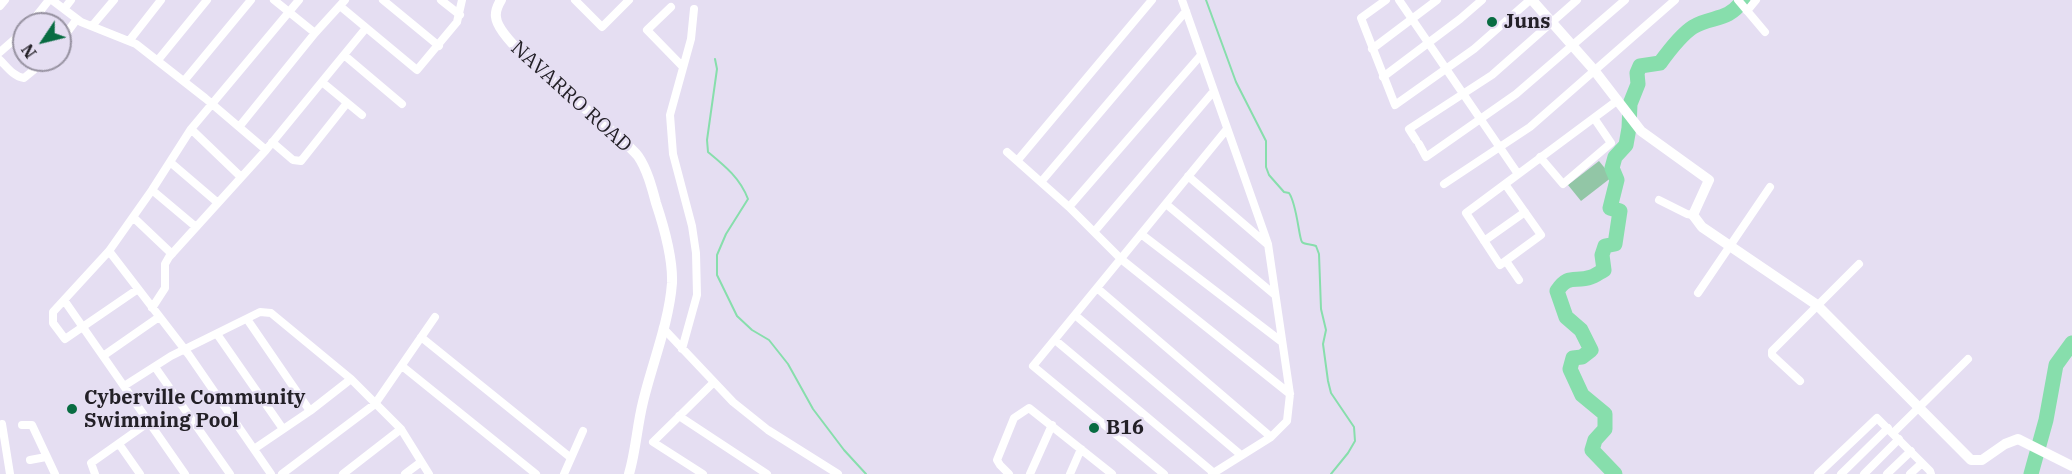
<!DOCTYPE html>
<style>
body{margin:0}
#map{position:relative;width:2072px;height:474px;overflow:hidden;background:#e5def2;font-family:"IBM Plex Serif",serif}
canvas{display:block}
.north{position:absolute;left:12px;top:12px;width:60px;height:60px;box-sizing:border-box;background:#e5def2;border:2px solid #9792a1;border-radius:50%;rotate:235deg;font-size:16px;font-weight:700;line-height:24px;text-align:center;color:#232027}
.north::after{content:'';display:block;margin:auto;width:21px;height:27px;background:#086c42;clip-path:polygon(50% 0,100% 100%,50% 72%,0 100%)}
</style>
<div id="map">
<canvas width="2072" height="474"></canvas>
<div class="north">N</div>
</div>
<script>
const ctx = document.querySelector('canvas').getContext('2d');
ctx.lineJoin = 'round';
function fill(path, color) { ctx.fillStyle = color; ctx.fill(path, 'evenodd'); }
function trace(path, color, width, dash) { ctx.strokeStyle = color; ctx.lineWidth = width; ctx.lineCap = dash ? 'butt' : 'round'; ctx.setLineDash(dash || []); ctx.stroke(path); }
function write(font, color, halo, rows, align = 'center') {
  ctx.font = font + ' "IBM Plex Serif",serif'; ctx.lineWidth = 5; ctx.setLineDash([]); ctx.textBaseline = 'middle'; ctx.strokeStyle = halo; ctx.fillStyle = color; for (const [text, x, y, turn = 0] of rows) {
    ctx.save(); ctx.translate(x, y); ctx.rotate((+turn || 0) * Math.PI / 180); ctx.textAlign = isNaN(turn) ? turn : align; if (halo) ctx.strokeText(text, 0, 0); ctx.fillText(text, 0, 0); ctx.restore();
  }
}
fill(new Path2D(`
 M1599 161 1612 177 1581 201 1568 185Z`), '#92c6a6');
trace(new Path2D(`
 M1206 0 1236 82 1266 141V167L1269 175 1284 192 1289 193C1297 204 1299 239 1302 242 1305 245 1312 244 1316 246L1319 254 1321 309 1326 330 1323 344 1328 381 1331 393 1354 427 1355 441 1348 453 1331 474
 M715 59 717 69 707 140 708 152C725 166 740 178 748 199L726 234 717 255V275L737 316 752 330 769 340 788 364 813 409 844 450 866 474`), '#87deac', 2);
trace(new Path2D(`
 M1615 474 1592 450 1595 440 1605 429V414L1582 395 1570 369 1573 358 1582 357 1591 350 1581 330 1566 317 1557 291C1569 273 1575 283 1591 277 1595 276 1600 272 1604 270L1602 255 1605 246 1615 244 1620 211 1610 208 1617 180 1612 168 1615 157 1626 145 1629 128 1630 104 1638 84 1637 73 1640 66 1660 63C1668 52 1682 34 1693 27 1712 15 1727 23 1743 0
 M2031 474 2046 420 2056 365 2072 343`), '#87deac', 15);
trace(new Path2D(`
 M52 0 81 22 136 44 205 98 266 150
 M274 0 315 33
 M383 0 439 46
 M441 0 460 15
 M575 0 602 27 629 0
 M1182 0 1268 244 1290 394 1287 421 1271 437 1212 474
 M1386 0 1361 18 1395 105 1474 49 1530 0
 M1399 0 1518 174
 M1738 0 1765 32
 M0 6 5 0
 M340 6 417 70 457 22 462 0
 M671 7 647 30 683 67
 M64 9 71 0
 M1747 11 1756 0
 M30 24 49 0
 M92 26 114 0
 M129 41 161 0
 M60 42 77 19
 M1372 49 1437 0
 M0 52 24 31
 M344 55 402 104
 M0 60C7 67 14 77 24 78L46 60
 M158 60 207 0
 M1383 77 1460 19 1482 0
 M184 81 251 0
 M322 82 362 115
 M239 127 315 33 345 0
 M191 129 241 177
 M1416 140 1409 129 1492 75 1577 0
 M272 142 293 160 301 161 347 103
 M1419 144 1426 157 1516 94 1625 0
 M1007 152 1069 207 1121 259 1290 394
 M1540 157 1563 184 1611 143 1594 118
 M1017 161 1152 0
 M170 162 218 203
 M1188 176 1267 244
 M1041 182 1186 11
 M1444 184 1530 127 1675 0
 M1505 184 1541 235 1500 265 1466 213 1618 100
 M152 190 196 227
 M1659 200 1687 214 1693 215
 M1166 204 1275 295
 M1069 207 1201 55
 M133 217 172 254
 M1094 232 1213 92
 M1141 234 1282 342
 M1484 241 1525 212
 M109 251 189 355 271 474
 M1506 261 1519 280
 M1097 288 1271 437
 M138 289 65 339 53 323V312L109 251 152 190 191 129 299 0
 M1698 293 1770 187
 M64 300 185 474
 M152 308 165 288V264L169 257 266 150 366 28
 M1075 315 1241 455
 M247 319 310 411
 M663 328 733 402 768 430 838 474
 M217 334 283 429
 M421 337 571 458
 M1055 340 1214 473
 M682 349 697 295 696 253 692 226 673 154 670 115 691 39 694 9
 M103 356 159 317
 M402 366 536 474
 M155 367 230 474
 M1800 381 1772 355V351L1859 264
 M124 386 171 356 260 312 271 313 351 379 401 429 429 474
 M679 416 767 474
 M2 424 10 474
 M22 425H32L55 474
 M1893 433 1968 359
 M119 444 140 474
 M254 449 310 411 351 379
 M30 460 46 457
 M95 474 91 463 149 422
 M282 474 375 404 435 317
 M343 474 401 429
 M405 474 421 462
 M564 474 583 431
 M703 474 653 442 713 383
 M1009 474 1000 465 997 460 1014 418 1029 408 1112 474
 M1030 474 1052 425
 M1070 474 1081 449
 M1164 474 1033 366 1227 129
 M1818 474 1877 418 1930 471 1931 474
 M1841 474 1888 428
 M1864 474 1899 439
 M1887 474 1911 451
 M1910 474 1922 463`), '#fff', 8);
trace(new Path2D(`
 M501 0C498 5 495 11 496 17 498 47 614 126 638 156 647 169 652 188 656 203 664 227 673 257 672 283 669 323 652 364 643 402 637 426 636 450 629 474
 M1532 0 1594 70 1641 131 1709 180 1693 215 1702 227 1817 305 1971 460H1982L2005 444 2018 439 2072 466`), '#fff', 10);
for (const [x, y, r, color] of [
 [1492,22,6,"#086c42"],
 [72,409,6,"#086c42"],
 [1094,428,6,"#086c42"]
]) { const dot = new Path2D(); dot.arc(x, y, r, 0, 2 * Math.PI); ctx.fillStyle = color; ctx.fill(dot); trace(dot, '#e5def2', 2); }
write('bold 20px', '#232027', '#e5def2', [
 ["Juns",1504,22],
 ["Cyberville Community",84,398],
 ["Swimming Pool",84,421],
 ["B16",1106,428]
], 'left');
write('20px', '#232027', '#e5def2', [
 ["NAVARRO ROAD",571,97,42]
]);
</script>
